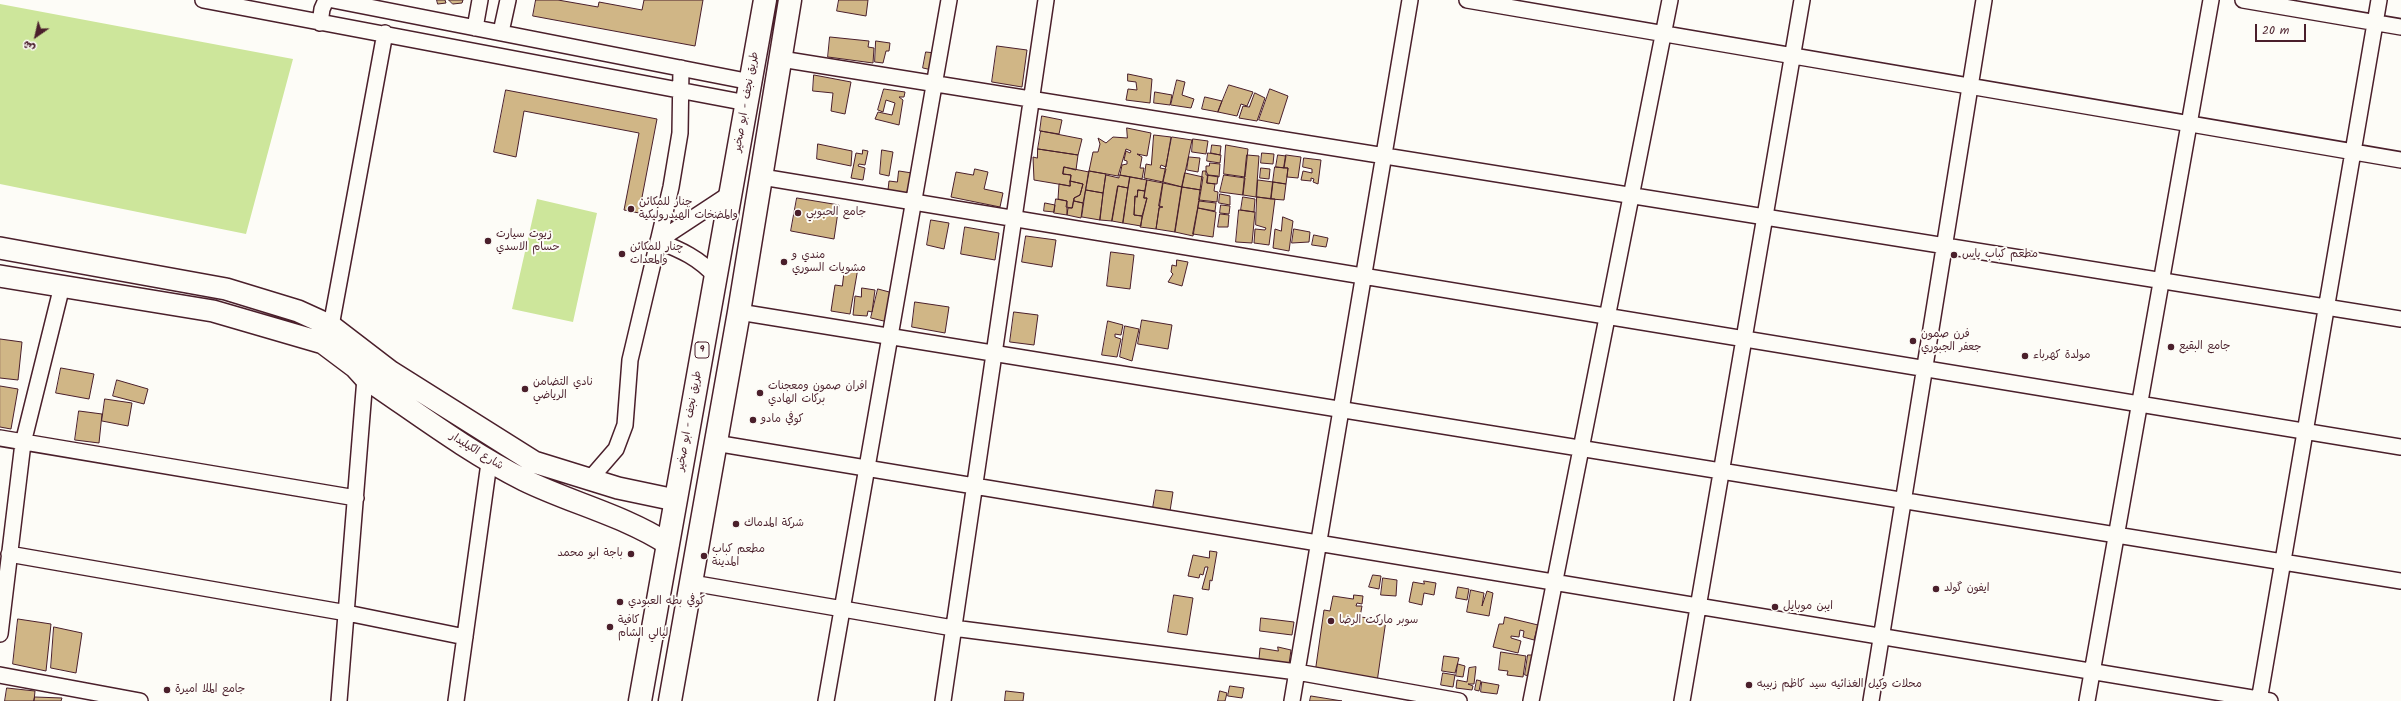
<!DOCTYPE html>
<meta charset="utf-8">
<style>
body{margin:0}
#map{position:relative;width:2401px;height:701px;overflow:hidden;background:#fdfcf7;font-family:Kalam,"Playpen Sans Arabic",sans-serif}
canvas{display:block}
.north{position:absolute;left:16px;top:16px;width:40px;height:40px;-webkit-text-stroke:3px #fdfcf7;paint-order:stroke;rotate:214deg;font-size:11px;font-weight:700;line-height:16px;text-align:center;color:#4a1f2b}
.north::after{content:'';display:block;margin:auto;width:14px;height:18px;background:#4a1f2b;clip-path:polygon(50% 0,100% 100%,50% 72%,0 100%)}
.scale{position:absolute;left:2255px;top:24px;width:51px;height:18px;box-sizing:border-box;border:2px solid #4a1f2b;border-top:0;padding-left:5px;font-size:12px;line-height:14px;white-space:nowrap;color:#4a1f2b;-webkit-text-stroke:3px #fdfcf7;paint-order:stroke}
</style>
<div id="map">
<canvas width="2401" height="701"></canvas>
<div class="north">ش</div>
<div class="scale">20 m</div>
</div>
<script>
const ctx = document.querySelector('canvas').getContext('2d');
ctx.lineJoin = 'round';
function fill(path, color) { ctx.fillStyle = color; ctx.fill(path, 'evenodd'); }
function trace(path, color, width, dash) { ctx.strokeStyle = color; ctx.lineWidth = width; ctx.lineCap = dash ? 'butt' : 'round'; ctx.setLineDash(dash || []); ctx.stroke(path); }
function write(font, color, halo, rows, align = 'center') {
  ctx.font = font + ' Kalam,"Playpen Sans Arabic",sans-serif'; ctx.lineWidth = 4; ctx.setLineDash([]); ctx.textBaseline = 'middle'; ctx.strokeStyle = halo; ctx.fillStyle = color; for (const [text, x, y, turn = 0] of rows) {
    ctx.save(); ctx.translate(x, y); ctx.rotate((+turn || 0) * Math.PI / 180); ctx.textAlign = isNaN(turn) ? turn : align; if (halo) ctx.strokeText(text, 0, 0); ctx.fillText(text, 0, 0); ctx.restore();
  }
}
fill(new Path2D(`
 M0 4 293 59 246 234 0 184Z
 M537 199 597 213 573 322 512 309Z`), '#cde69b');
const building = new Path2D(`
 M437 0H445L446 3 438 4Z
 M449 0H463L462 3 453 4Z
 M536 0H558L598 7 599 2 642 10 644 0H703L695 46 533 16Z
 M839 0H868L866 16 837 11Z
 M830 37 869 41 868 47 874 48 873 63 828 57Z
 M876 41 890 43 889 51H886L883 63 875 62Z
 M997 46 1027 50 1022 87 992 82Z
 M926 52 935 53 932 70 923 68Z
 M1128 74 1152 79 1150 103 1126 100 1128 89 1137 90 1136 82 1128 81Z
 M814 75 851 82 845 114 831 111 833 93 813 91Z
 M1177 80 1185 82 1182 95 1194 99 1191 108 1171 105Z
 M1229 85 1253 92 1247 106 1241 104 1237 116 1218 112Z
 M884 89 905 92 904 97H899L903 100 899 125 875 119 878 112 892 115 895 103 886 100 883 112 878 110Z
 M1270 89 1288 96 1279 124 1259 120Z
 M506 90 657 119 639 213 624 210 639 133 524 111 516 157 494 152Z
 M1155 92 1172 95 1170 105 1154 103Z
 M1255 93 1265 98 1257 121 1239 118 1243 106 1249 107Z
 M1205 97 1222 101 1218 112 1202 109Z
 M1042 116 1062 120 1059 134 1040 131Z
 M1127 128 1151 133 1147 156 1137 154 1142 157 1140 168H1144L1142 179 1120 175 1122 165 1127 164V161L1124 160 1126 151 1130 153 1131 151 1126 149 1118 176 1089 171 1093 152H1098L1100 144 1098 138 1106 143 1113 137 1127 138Z
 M1041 131 1082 139 1078 155 1038 149Z
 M1154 135 1171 137 1166 167 1161 165 1160 168 1166 169 1163 182 1144 178 1146 164 1151 165Z
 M1172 137 1192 140 1182 187 1163 182Z
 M1193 139 1208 141 1206 154 1192 152Z
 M818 144 852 151 851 166 817 159Z
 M1212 145 1221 146 1220 155 1211 153Z
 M1226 145 1248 149 1245 177 1224 174Z
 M1038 149 1078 155 1076 170 1064 167 1063 174 1071 175 1070 186 1034 180 1033 157 1037 158Z
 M863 150 868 151 865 165 859 164 858 166 865 168 863 180 851 178 856 153 862 154Z
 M882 150 893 152 889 176 880 174Z
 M1208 153 1221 155 1220 163 1207 161Z
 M1262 153 1274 154 1273 164 1261 163Z
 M1247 155 1259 156 1256 197 1243 195Z
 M1278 155 1286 156 1284 168 1276 167Z
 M1286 155 1301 157 1298 178 1287 177 1288 168H1284Z
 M1189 157 1200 158 1198 172 1187 170Z
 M1304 158 1321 160 1318 184 1313 182 1314 179 1311 178V181L1301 180 1303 171 1312 173V169L1303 167Z
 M1210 163 1220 164 1219 177 1206 175V166H1209Z
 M1064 167 1089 172 1083 203 1074 201V198L1080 195 1083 184 1070 181 1071 175 1063 174Z
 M1275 167 1288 168 1286 184 1273 182Z
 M1261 168 1270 169 1269 179 1260 178Z
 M975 169 988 172 984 189 1003 193 1000 207 951 197 956 172 973 175Z
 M899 171 912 173 910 194 888 190 889 181 897 182Z
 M1089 171 1106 174 1103 193 1086 190Z
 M1203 171H1206L1208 175 1207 183 1215 184 1214 191 1218 192 1217 202 1199 200Z
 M1185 173 1203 177 1201 190 1182 187Z
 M1106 175 1119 178V175L1130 177 1128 188 1118 186 1112 221 1100 220Z
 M1208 175 1218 176 1217 184 1207 183Z
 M1224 175 1245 178 1243 195 1220 192Z
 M1130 177 1147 180 1145 191 1138 190 1137 197 1135 196 1134 215 1142 216 1141 226 1123 223Z
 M1147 180 1163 183 1156 229 1140 227 1147 198H1144Z
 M1258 180 1273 182 1271 199 1257 197Z
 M1070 181 1083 184 1080 195 1074 198 1072 208 1066 207 1067 201 1058 199 1059 184 1070 186Z
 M1273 182 1286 184 1284 200 1271 199Z
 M1163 183 1182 187 1175 232 1156 229 1159 208 1163 207 1159 206Z
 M1118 186 1128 188 1123 223 1112 221Z
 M1182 187 1201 190 1193 236 1175 232Z
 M1086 190 1103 193 1100 220 1082 217Z
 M1138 190 1145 191 1144 198H1147L1142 216 1134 215 1135 196 1137 197Z
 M1220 194 1230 196V205L1219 203Z
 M1243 197 1255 199 1254 212 1241 210Z
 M1257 197 1275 199 1269 245 1254 243 1255 229 1265 230 1266 228 1256 225Z
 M797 198 839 205 834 239 791 231Z
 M1056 199 1067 201V215L1054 213Z
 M1074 201 1083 203 1081 218 1067 215 1068 208H1072Z
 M1199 201 1216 203 1215 211 1198 208Z
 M1045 203 1055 205 1054 212 1044 211Z
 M1221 205 1230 206 1229 214 1220 213Z
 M1198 208 1216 212 1213 237 1193 234Z
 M1239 210 1255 212 1252 243 1236 242Z
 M1220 214 1229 215 1228 227H1218Z
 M1283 217 1293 221 1289 251 1273 248 1275 229 1281 231Z
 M931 220 949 223 944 249 927 245Z
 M965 227 999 233 995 260 961 254Z
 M1294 229 1310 232 1309 242 1292 243Z
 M1314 235 1328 238 1326 247 1312 245Z
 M1026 236 1056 240 1052 267 1022 262Z
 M1111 252 1134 255 1130 289 1107 286Z
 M1177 260 1188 262 1182 286 1168 282 1173 274 1171 272 1172 265 1176 266Z
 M845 267 858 268 850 314 831 311 835 285 842 286Z
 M862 288 875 290 872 312 868 311 867 316 853 315 855 296 861 297Z
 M878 289 893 293 888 322 871 318Z
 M915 302 949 307 945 333 912 327Z
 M1014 312 1038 315 1034 345 1010 342Z
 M1142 320 1172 325 1168 349 1138 344Z
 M1108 321 1123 325 1121 335 1115 334V337L1121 339 1117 357 1102 355Z
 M1125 326 1139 329 1132 361 1120 357Z
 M0 339 22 342 18 380 0 378Z
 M61 368 94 374 89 399 56 393Z
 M117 380 148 389 144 404 113 396Z
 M0 386 18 389 11 429 0 427Z
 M105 399 132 403 128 426 102 421Z
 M79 411 102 414 99 443 75 440Z
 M1156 490 1173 492 1170 511 1153 508Z
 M1210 551 1217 552 1212 581 1210 580 1209 590 1202 589 1208 567H1205L1203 575 1200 574 1199 578 1188 576 1193 555 1209 558Z
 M1373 575 1381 576 1379 589 1369 587Z
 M1383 578 1397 580 1396 596 1381 595Z
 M1424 581 1436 583 1434 595 1424 593 1422 605 1409 602 1413 582 1424 584Z
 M1458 587 1469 589 1467 600 1456 598Z
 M1471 590 1484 593 1482 606 1487 591 1493 593 1489 616 1467 612Z
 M1174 595 1193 598 1187 635 1168 632Z
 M1354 595 1363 596 1362 604 1357 603 1356 606H1362L1360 617 1386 620 1377 682 1315 673 1324 610 1330 611 1333 596 1353 599Z
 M1505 617 1538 625 1534 640 1523 637 1524 631 1520 630 1519 637 1511 636V638L1521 641 1518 653 1493 647 1499 624H1503Z
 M1261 618 1294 622 1292 635 1260 631Z
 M18 619 51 624 46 671 13 664Z
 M54 627 82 633 76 673 51 668Z
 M1278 647 1291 650 1289 664 1259 659 1260 648 1278 651Z
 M1501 652 1526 656 1523 677 1507 675 1508 671 1499 670Z
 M1528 655H1533L1529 676 1525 675Z
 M1444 656 1459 658 1455 673 1442 671Z
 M1458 664 1465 666 1463 677 1456 676Z
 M1476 667 1474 684H1468L1473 686 1472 690 1456 688 1457 680 1467 682 1469 668Z
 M1443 673 1455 675 1453 687 1441 685Z
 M1477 680 1481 681 1479 691 1475 690Z
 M1482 682 1499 685 1497 694 1481 692Z
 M1230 686 1244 688 1242 698 1228 696Z
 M7 688 35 691 34 701H5Z
 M1006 691 1024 693 1023 701H1005Z
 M1220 691 1227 693 1225 701H1218Z
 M1311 696 1342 701H1310Z
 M35 697 62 698 61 701H34Z`);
fill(building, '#d0b686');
trace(building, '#4a1f2b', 1);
const street = new Path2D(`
 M203 0 747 103
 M333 0 751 82
 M1467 0 2401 160
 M2243 0 2401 27
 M320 23 322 9 326 0
 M475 28 480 0
 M501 32 508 0
 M781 59 2401 319
 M762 177 2401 447
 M658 241 731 193
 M658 241C681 250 699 258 716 277
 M739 312 2401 581
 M327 334 331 326 385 33
 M0 438 356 498
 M715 443 2270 701
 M590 479 616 449 625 425 630 360 671 187 680 133 681 68
 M9 554 347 613 465 637
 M692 583 953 628 1297 672 1459 701
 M0 634 23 443 62 286
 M0 675 140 701
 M339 701 365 378
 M456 701 489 463
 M826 701 949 0
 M943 701 1046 0
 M1292 701 1410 0
 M1531 701 1670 0
 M1682 701 1802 0
 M1871 701 1984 0
 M2087 701 2211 0
 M2259 701 2379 0`);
const secondary = new Path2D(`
 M0 248 226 289 298 311 331 326 391 372 534 462 618 488 675 500
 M0 276 213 311 323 343 355 367 365 378C417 413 468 452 524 480 571 503 623 515 668 544`);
const highway = new Path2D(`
 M640 701 765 0
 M670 701 739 312 790 0`);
trace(street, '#4a1f2b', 18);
trace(secondary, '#4a1f2b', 24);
trace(highway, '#4a1f2b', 25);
trace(street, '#fdfcf7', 15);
trace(secondary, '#fdfcf7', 21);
trace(highway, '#fdfcf7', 22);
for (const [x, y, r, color] of [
 [631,209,4,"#4a1f2b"],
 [798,213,4,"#4a1f2b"],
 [488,241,4,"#4a1f2b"],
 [622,254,4,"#4a1f2b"],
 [1954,255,4,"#4a1f2b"],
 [784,262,4,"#4a1f2b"],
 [1913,341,4,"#4a1f2b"],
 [2171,347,4,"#4a1f2b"],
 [2025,356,4,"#4a1f2b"],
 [525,389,4,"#4a1f2b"],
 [760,393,4,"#4a1f2b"],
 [753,420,4,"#4a1f2b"],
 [736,524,4,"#4a1f2b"],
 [631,554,4,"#4a1f2b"],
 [704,556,4,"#4a1f2b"],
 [1936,589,4,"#4a1f2b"],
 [620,602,4,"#4a1f2b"],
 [1775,607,4,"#4a1f2b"],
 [1331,621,4,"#4a1f2b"],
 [610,627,4,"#4a1f2b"],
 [1749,685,4,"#4a1f2b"],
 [167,690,4,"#4a1f2b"]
]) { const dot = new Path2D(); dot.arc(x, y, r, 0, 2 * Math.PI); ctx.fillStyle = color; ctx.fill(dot); trace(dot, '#fdfcf7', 1.5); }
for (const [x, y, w] of [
 [702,350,14]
]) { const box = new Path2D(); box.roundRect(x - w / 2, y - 8, w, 16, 3); ctx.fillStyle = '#fdfcf7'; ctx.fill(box); trace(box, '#4a1f2b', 1); }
write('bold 10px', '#4a1f2b', null, [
 ["9",702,350]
]);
write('11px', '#4a1f2b', '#fdfcf7', [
 ["طريق نجف - ابو صخير",747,102,-80],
 ["طريق نجف - ابو صخير",690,421,-80],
 ["شارع الكيليدار",476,452,32]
]);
write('11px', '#4a1f2b', '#fdfcf7', [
 ["چنار للمكائن",639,203],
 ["والمضخات الهيدروليكية",639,216],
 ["جامع الحبوبي",806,213],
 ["زيوت سيارت",496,235],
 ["حسام الاسدي",496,248],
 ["چنار للمكائن",630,248],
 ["والمعدات",630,261],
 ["مطعم كباب ياس",1962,255],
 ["مندي و",792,256],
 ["مشويات السوري",792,269],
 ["فرن صمون",1921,335],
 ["جعفر الجبوري",1921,348],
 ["جامع البقيع",2179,347],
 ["مولدة كهرباء",2033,356],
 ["نادي التضامن",533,383],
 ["الرياضي",533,396],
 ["افران صمون ومعجنات",768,387],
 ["بركات الهادي",768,400],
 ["كوفي مادو",761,420],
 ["شركة المدماك",744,524],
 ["مطعم كباب",712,550],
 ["المدينة",712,563],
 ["باجة ابو محمد",623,554,"right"],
 ["ايفون گولد",1944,589],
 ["كوفي بطه العبودي",628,602],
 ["ايبن موبايل",1783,607],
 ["كافية",618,621],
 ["ليالي الشام",618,634],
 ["سوبر ماركت الرضا",1339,621],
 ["محلات وكيل الغذائيه سيد كاظم زبيبه",1757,685],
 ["جامع الملا اميرة",175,690]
], 'left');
</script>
